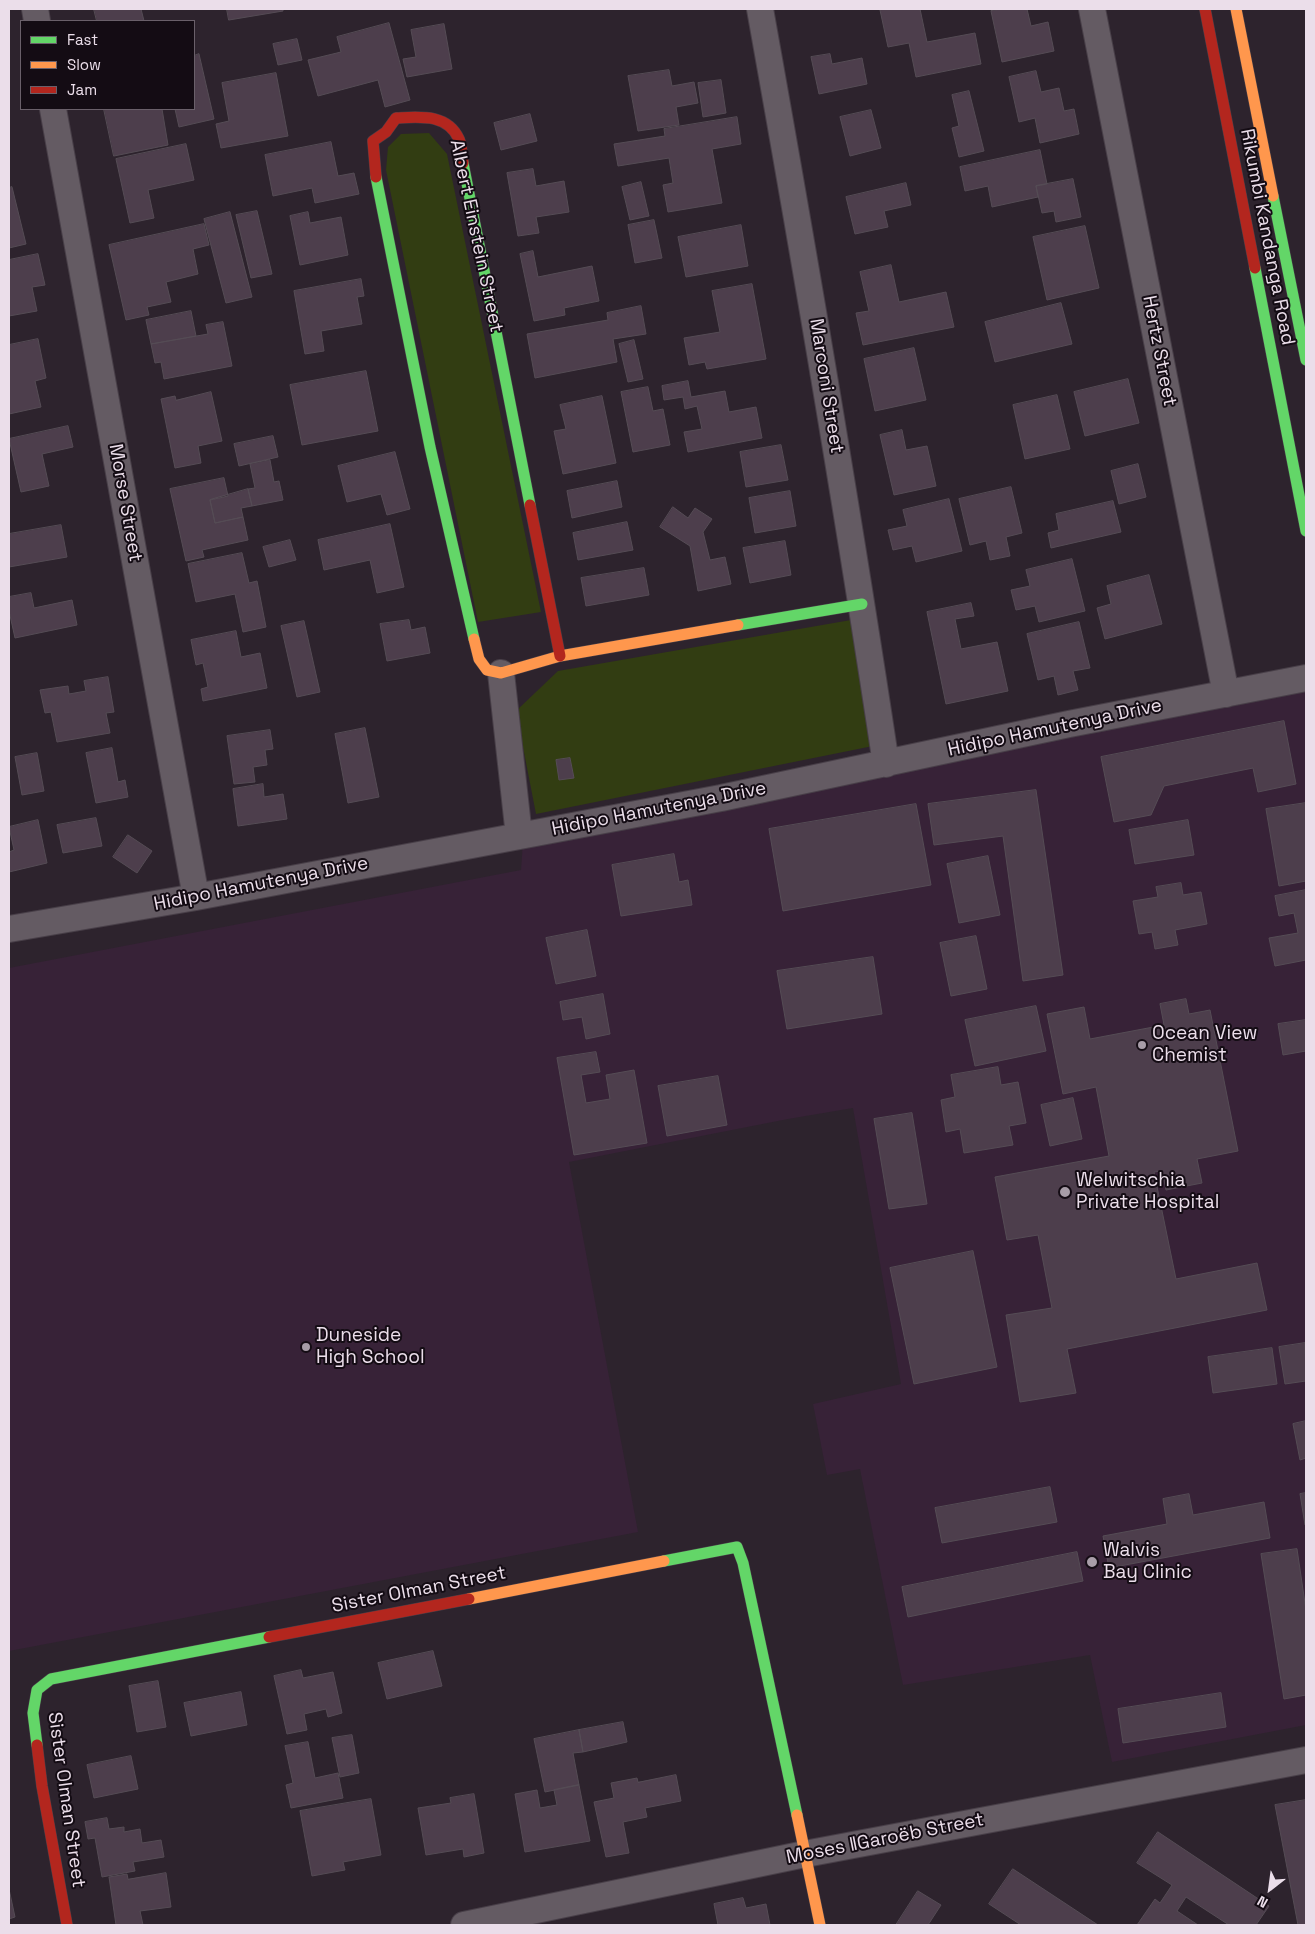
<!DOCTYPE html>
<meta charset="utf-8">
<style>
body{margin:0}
#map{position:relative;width:1315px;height:1934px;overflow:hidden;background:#2d232d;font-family:"Space Grotesk",sans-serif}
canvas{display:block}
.frame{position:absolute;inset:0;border:10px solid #ebdeea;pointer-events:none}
.legend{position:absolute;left:20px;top:20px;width:175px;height:90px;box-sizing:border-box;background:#140c14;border:1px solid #6a606a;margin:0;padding:6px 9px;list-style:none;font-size:15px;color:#ebdeea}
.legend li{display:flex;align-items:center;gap:10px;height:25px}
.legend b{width:25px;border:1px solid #6a606a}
.north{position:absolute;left:1245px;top:1864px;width:50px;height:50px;-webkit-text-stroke:4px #140c14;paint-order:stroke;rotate:210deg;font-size:14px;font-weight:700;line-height:20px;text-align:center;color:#ebdeea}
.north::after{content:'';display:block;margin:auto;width:18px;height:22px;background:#ebdeea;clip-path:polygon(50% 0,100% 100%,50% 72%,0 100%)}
</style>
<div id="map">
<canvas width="1315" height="1934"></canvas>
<div class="frame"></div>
<ul class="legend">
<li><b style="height:6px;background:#63d668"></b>Fast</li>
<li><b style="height:6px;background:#ff974d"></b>Slow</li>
<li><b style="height:6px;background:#b3261e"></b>Jam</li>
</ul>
<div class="north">N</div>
</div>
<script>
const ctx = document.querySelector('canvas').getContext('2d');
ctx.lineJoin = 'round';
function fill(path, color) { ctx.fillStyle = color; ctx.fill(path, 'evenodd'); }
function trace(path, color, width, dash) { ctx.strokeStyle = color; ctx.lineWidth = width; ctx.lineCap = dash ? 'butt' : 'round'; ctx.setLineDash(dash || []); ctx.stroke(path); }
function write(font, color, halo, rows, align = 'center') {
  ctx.font = font + ' "Space Grotesk",sans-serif'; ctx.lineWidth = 4; ctx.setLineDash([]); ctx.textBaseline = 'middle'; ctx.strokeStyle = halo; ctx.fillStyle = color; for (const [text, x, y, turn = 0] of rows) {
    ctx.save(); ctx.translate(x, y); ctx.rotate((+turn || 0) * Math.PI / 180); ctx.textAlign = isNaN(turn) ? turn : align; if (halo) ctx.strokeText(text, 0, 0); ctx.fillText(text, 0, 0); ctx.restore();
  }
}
fill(new Path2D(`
 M1306 682V1725L1112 1762 1090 1655 903 1685 860 1469 827 1475 813 1404 901 1384 853 1108 788 1119 569 1162 638 1532 9 1651V968L521 870 524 827Z`), '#372237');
fill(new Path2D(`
 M429 133 447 154 541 612 478 622 386 170 388 147 401 134Z
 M851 620 873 746 536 814 516 711 558 671Z`), '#323d12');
const building = new Path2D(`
 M94 9H141L144 21H97Z
 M227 9H283V11L229 20Z
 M886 9H920L927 42 975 33 981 64 916 77 909 43 888 47 880 10Z
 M1001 9H1027L1031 26 1048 22 1054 51 1002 62 991 11Z
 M389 23 410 100 385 107 378 80 318 96 308 60 341 52 337 37Z
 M444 24 452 69 407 77 403 59 416 57 411 30Z
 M297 39 302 60 278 65 273 44Z
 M199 54 214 119 179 127 175 109H194V56Z
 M830 54 832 64 862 58 867 84 819 94 811 57Z
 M669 70 672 86 694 82 698 103 676 107 679 125 638 131 628 76Z
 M1036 71 1041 92 1059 88 1064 111 1074 109 1079 134 1040 143 1035 118 1019 122 1009 77Z
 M276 73 288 136 221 148 216 124 229 121 222 83Z
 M721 80 726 113 703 117 698 83Z
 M969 91 984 151 959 157 952 128 959 126 952 95Z
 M104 109H162L168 145 114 156Z
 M871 110 881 148 850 156 840 117Z
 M530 114 537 141 501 150 494 123Z
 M737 117 741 144 712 149 722 203 668 212 663 185 673 183 669 158 618 166 614 144 665 136 664 129Z
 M331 142 338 176 354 173 359 194 315 203 312 188 273 196 265 155Z
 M186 144 194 180 148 190 154 218 130 223 116 159Z
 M1040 150 1047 184 1036 186 1038 197 992 207 988 186 965 191 960 167Z
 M533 169 536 186 564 181 569 212 536 217 539 233 518 236 507 173Z
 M1073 179 1081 217 1056 222 1054 211 1042 213 1036 186Z
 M641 182 649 216 630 220 622 187Z
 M906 183 911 205 884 211 888 227 855 234 846 197Z
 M12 187 26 244 9 248V188Z
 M257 211 272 274 251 278 236 215Z
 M230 212 252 297 226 303 204 219Z
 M308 212 310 223 341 217 348 255 300 265 290 216Z
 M654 220 662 258 635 263 628 225Z
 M204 224 209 245 193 249 198 274 166 282 171 302 147 307 149 315 126 320 109 245Z
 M741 225 748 266 686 277 678 237Z
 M1085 226 1099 288 1047 300 1033 237Z
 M533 251 538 277 592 266 599 301 564 308 565 315 534 321 520 254Z
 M38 254 45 285 32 287 37 311 9 316V260Z
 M891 265 899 302 946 292 954 327 863 345 856 313 869 311 860 272Z
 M361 279 364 296 357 297 362 324 321 331 324 351 305 354 294 291Z
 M752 284 766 359 707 369 705 362 689 365 684 338 720 332 712 291Z
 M1061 303 1072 344 995 362 985 322Z
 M641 306 646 334 613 339 617 362 535 378 527 334 608 320 607 313Z
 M191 311 196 336 151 344 146 320Z
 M223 322 232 366 164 379 161 362 155 363 151 344 208 334 206 325Z
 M38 339 46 378 35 381 41 407 9 414V345Z
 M634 340 643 379 628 382 619 344Z
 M914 348 926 400 875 411 864 359Z
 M366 371 378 431 302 445 290 385Z
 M1128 379 1139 423 1085 436 1074 392Z
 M688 381 691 397 725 391 729 412 756 407 762 438 688 452 684 432 702 429 697 406 685 409 683 397 664 400 662 386Z
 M648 387 653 411 663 409 670 445 633 452 621 392Z
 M211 392 222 441 198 446 201 463 175 468 161 399 175 396 176 400Z
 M1057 395 1070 449 1025 459 1013 405Z
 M602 396 616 463 563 474 554 431 566 429 560 405Z
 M68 426 73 447 42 454 49 486 21 492 9 439Z
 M902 430 906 450 927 446 936 486 894 495 880 435Z
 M273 436 278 457 239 466 234 444Z
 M781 445 788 480 746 487 740 452Z
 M395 452 410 509 387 515 381 494 347 502 338 466Z
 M270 460 274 482 279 481 283 500 252 506 248 489 255 488 250 464Z
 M1138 464 1146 497 1119 504 1111 471Z
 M224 478 228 496 210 500 215 523 243 517 248 540 202 550 204 557 186 561 170 489Z
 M617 481 622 507 572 518 567 491Z
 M1011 487 1022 533 1006 537 1010 556 990 560 986 541 970 545 959 499Z
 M248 489 252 506 241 508 243 517 215 523 210 500Z
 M790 491 796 526 755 533 749 498Z
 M949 499 962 551 916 562 912 546 893 550 888 530 907 526 903 510Z
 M1113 501 1121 532 1051 548 1048 533 1059 530 1056 514Z
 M673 507 688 518 695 508 712 519 703 532 710 560 725 557 731 584 698 591 690 546 660 527Z
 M627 522 633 550 578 560 573 533Z
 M390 524 404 587 377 593 370 560 324 570 318 540Z
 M61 525 67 557 9 567V534Z
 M290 540 296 560 269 567 263 547Z
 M785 541 791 575 750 583 743 548Z
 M242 553 249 583 257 581 266 627 243 632 235 594 196 602 188 564Z
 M1072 559 1085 611 1039 622 1035 606 1016 610 1011 590 1030 586 1026 570Z
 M644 568 649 595 586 606 581 578Z
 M1149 575 1162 624 1105 639 1097 608 1111 604 1107 586Z
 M31 593 34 608 72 600 77 625 15 638 9 611V597Z
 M971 603 974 616 955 619 961 649 997 642 1008 691 946 704 927 612Z
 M409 620 411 630 425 627 430 653 387 661 380 624Z
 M304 621 320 692 297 697 281 626Z
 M1079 622 1090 668 1073 671 1078 690 1058 695 1054 676 1038 680 1027 634Z
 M236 631 241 657 260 653 267 688 203 701 201 689 208 687 203 663 196 665 191 640Z
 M108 677 114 712 106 713 110 733 57 742 51 712 45 713 40 690 68 686 69 694 86 691 84 681Z
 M1284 721 1296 784 1258 792 1253 768 1164 786 1151 815 1114 822 1101 757Z
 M365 728 379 797 348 803 335 734Z
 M270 730 273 749 265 750 267 765 253 767 255 782 234 784 227 736Z
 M112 748 118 782 125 780 128 797 96 803 86 753Z
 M37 753 44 791 22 795 15 757Z
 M570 758 574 778 559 780 556 760Z
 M263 784 264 797 283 794 287 819 238 826 233 789Z
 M1036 790 1063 975 1023 981 1003 836 934 845 928 804Z
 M1306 803V881L1279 886 1266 809Z
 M916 804 931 885 783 911 769 829Z
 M96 818 102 846 63 853 57 825Z
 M38 820 47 863 9 872V852L14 850 9 827Z
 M1188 820 1194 855 1135 864 1129 830Z
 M128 835 152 851 137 873 113 857Z
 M674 854 679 882 688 880 692 905 621 916 612 865Z
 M988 856 1000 915 959 923 947 864Z
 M1181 883 1183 895 1201 892 1207 924 1175 930 1178 945 1155 949 1152 932 1139 934 1133 901 1158 897 1156 887Z
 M1306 890V960L1275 966 1269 938 1298 933 1294 913 1279 916 1275 896Z
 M587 930 596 976 556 984 546 938Z
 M976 936 987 989 951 996 940 943Z
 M873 957 882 1014 787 1029 777 971Z
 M603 994 610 1034 586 1039 582 1017 563 1020 560 1002Z
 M1186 999 1189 1014 1210 1010 1238 1151 1197 1159 1202 1183 1166 1190 1162 1171 1154 1172 1176 1279 1257 1263 1267 1310 1067 1349 1076 1393 1020 1402 1006 1315 1052 1308 1038 1235 1007 1240 995 1177 1109 1156 1096 1087 1063 1094 1047 1014 1084 1007 1090 1039 1164 1025 1160 1004Z
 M1036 1006 1046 1051 975 1066 965 1020Z
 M1306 1020V1051L1283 1055 1278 1024Z
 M596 1052 600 1072 581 1075 586 1103 610 1099 606 1075 634 1070 647 1143 574 1155 557 1058Z
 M998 1067 1001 1085 1018 1082 1026 1123 1009 1126 1013 1145 964 1153 960 1129 946 1132 941 1100 955 1097 951 1075Z
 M718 1076 727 1125 667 1136 658 1086Z
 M1073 1098 1082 1139 1050 1146 1041 1105Z
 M912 1113 927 1204 889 1209 874 1119Z
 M973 1251 997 1367 914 1384 890 1268Z
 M1305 1343 1306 1381 1285 1384 1279 1347Z
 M1272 1348 1277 1384 1213 1393 1208 1357Z
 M1306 1421V1458L1300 1460 1293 1424Z
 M1050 1487 1057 1522 942 1543 935 1508Z
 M1306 1493V1525H1305L1300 1494Z
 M1189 1494 1193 1515 1264 1502 1270 1538 1109 1568 1103 1536 1167 1524 1163 1499Z
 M1297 1549 1306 1610V1695L1284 1699 1261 1554Z
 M1077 1552 1083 1581 908 1617 902 1587Z
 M433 1651 442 1686 387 1699 378 1663Z
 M301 1670 303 1678 333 1672 342 1713 328 1717 326 1709 304 1714 307 1730 287 1734 274 1676Z
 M158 1681 166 1727 137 1732 129 1686Z
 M241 1692 247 1725 191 1736 184 1703Z
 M1221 1693 1226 1727 1123 1743 1118 1709Z
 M623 1722 627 1742 583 1752 579 1730Z
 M579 1730 583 1752 573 1753 579 1785 545 1792 534 1739Z
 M352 1735 359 1773 340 1777 332 1738Z
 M308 1742 315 1778 338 1773 343 1798 291 1808 286 1785 293 1783 285 1746Z
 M131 1756 138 1789 94 1798 87 1765Z
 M676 1775 681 1801 645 1808 647 1817 623 1822 629 1853 606 1857 594 1802 614 1798 611 1783 637 1778 638 1782Z
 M579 1785 590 1841 525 1852 515 1794 537 1790 540 1808 557 1805 554 1790Z
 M474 1794 484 1853 464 1857 463 1849 426 1855 418 1808 451 1803 450 1798Z
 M371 1799 381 1855 343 1862 345 1870 312 1876 300 1811Z
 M1306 1800V1925H1298L1275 1805Z
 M107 1818 109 1829 124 1827V1832L140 1829 142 1843 161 1840 164 1857 133 1862 135 1871 102 1877 95 1838 88 1839 85 1822Z
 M1158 1832 1269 1906 1256 1925H1229L1186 1897 1177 1911 1198 1925H1137L1155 1899 1160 1903 1172 1885 1137 1863Z
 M1013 1869 1098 1925H1021L989 1904Z
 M166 1873 171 1907 140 1911 143 1925H116L109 1877 127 1874 128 1879Z
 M9 1889 15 1917 9 1919Z
 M918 1891 941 1905 928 1925H896Z
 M743 1898 746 1908 766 1904 770 1925H718L714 1904Z`);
fill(building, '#4d3e4c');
trace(building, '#554c55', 1);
const street = new Path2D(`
 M35 9 37 21
 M760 9C805 260 848 511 886 764
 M1092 9 1226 694
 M53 109 196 897
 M501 673 519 836
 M9 929 196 897 721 798 1069 724 1306 678
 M464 1925 805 1854 1306 1760`);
const fast = new Path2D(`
 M463 163 530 505
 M376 177 430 447 474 639
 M1273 196 1306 360
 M1255 268 1306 531
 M738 625 862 604
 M664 1561 737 1547 743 1563 797 1815
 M37 1745 33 1713 37 1690 51 1679 269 1637`);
const slow = new Path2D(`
 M1236 9 1273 196
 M474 639 479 659 487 670 501 673 560 656 738 625
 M469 1599 664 1561
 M797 1815 820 1925`);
const jam = new Path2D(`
 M1205 9 1255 268
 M376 177 373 141 386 132 396 118C419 117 447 113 459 139 462 146 462 155 463 163
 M530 505 560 656
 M269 1637 469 1599
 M37 1745 42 1786 67 1925`);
trace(street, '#483f48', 28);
trace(fast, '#483f48', 12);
trace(slow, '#483f48', 12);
trace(jam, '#483f48', 12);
trace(street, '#645b63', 26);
trace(fast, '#63d668', 11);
trace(slow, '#ff974d', 11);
trace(jam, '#b3261e', 11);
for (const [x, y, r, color] of [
 [1142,1045,5,"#a89da8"],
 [1065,1192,6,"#a89da8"],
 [306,1347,5,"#a89da8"],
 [1092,1562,6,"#a89da8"]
]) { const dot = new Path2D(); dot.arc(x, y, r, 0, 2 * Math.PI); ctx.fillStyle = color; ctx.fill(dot); trace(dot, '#140c14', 2); }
write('19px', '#ebdeea', '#140c14', [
 ["Albert Einstein Street",476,236,78],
 ["Rikumbi Kandanga Road",1267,237,79],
 ["Hertz Street",1159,351,79],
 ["Marconi Street",826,386,81],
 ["Morse Street",125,503,80],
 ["Hidipo Hamutenya Drive",1055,728,-12],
 ["Hidipo Hamutenya Drive",659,809,-11],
 ["Hidipo Hamutenya Drive",261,884,-11],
 ["Sister Olman Street",419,1590,-11],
 ["Sister Olman Street",66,1800,82],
 ["Moses ǁGaroëb Street",885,1839,-11]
]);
write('19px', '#ebdeea', '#140c14', [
 ["Ocean View",1152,1034],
 ["Chemist",1152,1056],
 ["Welwitschia",1076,1181],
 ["Private Hospital",1076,1203],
 ["Duneside",316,1336],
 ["High School",316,1358],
 ["Walvis",1103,1551],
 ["Bay Clinic",1103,1573]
], 'left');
</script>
